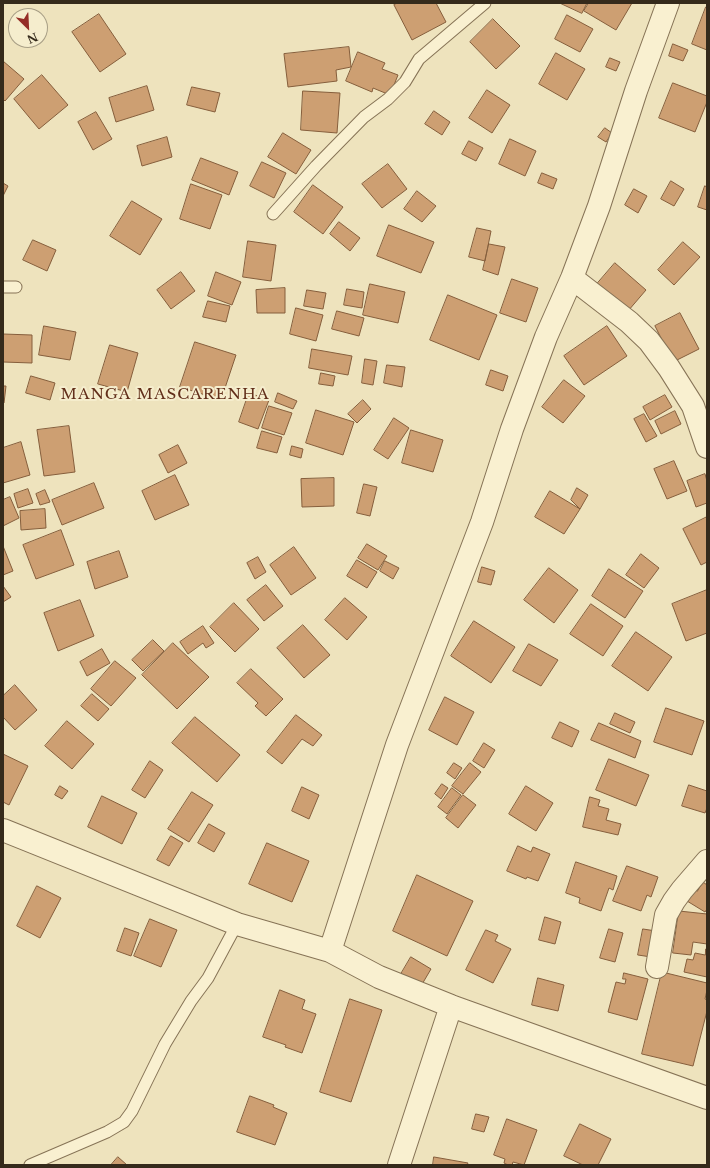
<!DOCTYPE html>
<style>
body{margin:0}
#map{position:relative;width:710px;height:1168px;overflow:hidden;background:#eee3bd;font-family:"Libre Baskerville",serif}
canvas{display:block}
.frame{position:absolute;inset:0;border:4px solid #352a1b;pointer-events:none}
.north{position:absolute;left:8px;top:8px;width:40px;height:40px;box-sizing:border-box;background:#f5edcd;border:1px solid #a89f86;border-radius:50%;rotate:156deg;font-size:11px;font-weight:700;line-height:16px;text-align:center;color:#352a1b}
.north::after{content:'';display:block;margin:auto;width:14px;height:18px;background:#952d26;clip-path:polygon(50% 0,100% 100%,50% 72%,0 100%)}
</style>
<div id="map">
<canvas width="710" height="1168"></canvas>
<div class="frame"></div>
<div class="north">N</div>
</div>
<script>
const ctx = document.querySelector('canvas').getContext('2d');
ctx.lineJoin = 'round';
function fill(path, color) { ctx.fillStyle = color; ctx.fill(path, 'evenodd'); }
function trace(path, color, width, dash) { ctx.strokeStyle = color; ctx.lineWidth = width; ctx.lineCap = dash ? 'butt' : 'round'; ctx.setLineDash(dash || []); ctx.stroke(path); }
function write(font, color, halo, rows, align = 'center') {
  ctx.font = font + ' "Libre Baskerville",serif'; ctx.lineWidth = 4; ctx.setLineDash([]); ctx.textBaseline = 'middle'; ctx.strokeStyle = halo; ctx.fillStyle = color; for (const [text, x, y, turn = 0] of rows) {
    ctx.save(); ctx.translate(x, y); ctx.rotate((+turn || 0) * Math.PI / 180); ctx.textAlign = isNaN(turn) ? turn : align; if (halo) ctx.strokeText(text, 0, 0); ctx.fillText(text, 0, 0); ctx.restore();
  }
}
const building = new Path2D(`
 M398 3H436L446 22 412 40 394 5Z
 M560 3H587L582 13Z
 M589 3H632L616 30 584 11Z
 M706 7H707V50L692 44Z
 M99 14 126 54 100 72 72 32Z
 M567 15 593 29 580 52 555 39Z
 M493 19 520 46 496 69 470 42Z
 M673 44 688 50 683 61 669 56Z
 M349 47 351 67 336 70 337 81 288 87 284 54Z
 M358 52 385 63 382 69 398 75 390 95 373 88 372 92 346 81Z
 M556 53 585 69 567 100 539 84Z
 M610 58 620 62 616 71 606 67Z
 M3 61 24 79 5 101 3 99Z
 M42 75 68 105 39 129 14 99Z
 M673 83 707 96V102L695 132 659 118Z
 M147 86 154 110 116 122 109 98Z
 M192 87 220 93 215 112 187 105Z
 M487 90 510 105 492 133 469 118Z
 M303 91 340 93 337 133 301 130Z
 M434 111 450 122 442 135 425 124Z
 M96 112 112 139 93 150 78 122Z
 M605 128 612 133 606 142 598 137Z
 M283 133 311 150 296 174 268 157Z
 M167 137 172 157 142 166 137 146Z
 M510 139 536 151 525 176 499 164Z
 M469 141 483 148 476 161 462 154Z
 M201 158 238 172 229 195 192 180Z
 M262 162 286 173 274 198 250 186Z
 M388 164 407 189 382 208 362 184Z
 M542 173 557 179 553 189 538 183Z
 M671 181 684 189 674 206 661 199Z
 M3 183 8 186 3 196Z
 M191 184 222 195 210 229 180 219Z
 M313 185 343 207 323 234 294 212Z
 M705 186 707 187V210L698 207Z
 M634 189 647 196 638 213 625 205Z
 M417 191 436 206 422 222 404 209Z
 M132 201 162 219 140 255 110 236Z
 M339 222 360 238 350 251 330 234Z
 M389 225 434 242 421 273 377 256Z
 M477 228 491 231 485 261 469 257Z
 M33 240 56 250 47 271 23 260Z
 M248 241 276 245 271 281 243 277Z
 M683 242 700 257 674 285 658 270Z
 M489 244 505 247 498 275 483 270Z
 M615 263 646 290 628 311 597 284Z
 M181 272 195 291 171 309 157 290Z
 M216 272 241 282 232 305 208 296Z
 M512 279 538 288 526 322 500 313Z
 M370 284 405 292 398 323 363 315Z
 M285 288V313H257L256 290Z
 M347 289 364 292 362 308 344 305Z
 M307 290 326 293 323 309 304 306Z
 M448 295 497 315 479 360 430 340Z
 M208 301 230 306 226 322 203 317Z
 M296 308 323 315 316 341 290 334Z
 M337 311 364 318 359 336 332 329Z
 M680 313 699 349 673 362 655 326Z
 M44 326 76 332 70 360 39 355Z
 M607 326 627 356 584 385 564 356Z
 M3 334 32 335V363L3 362Z
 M195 342 236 355 221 400 180 387Z
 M110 345 138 353 127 392 98 384Z
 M312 349 352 356 348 375 309 368Z
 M365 359 377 361 373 385 362 383Z
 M387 365 405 367 402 387 384 383Z
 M491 370 508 376 503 391 486 385Z
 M321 373 335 376 333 386 319 384Z
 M31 376 55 383 50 400 26 393Z
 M564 380 585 396 563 423 542 407Z
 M3 386H6L4 403H3Z
 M249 393 269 400 258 429 239 422Z
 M278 393 297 401 293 409 275 402Z
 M665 395 672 407 650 420 643 407Z
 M363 400 371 409 357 423 348 414Z
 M269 406 292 413 284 435 262 428Z
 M316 410 354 422 343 455 306 443Z
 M675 411 681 424 661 434 655 421Z
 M644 414 657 436 646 442 634 419Z
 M394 418 409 428 388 459 374 450Z
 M69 426 75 472 44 476 37 430Z
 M411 430 443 440 433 472 402 463Z
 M262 431 282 437 277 453 257 448Z
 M21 442 30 475 3 483V448Z
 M178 445 187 463 168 473 159 455Z
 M292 446 303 449 301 458 290 455Z
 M674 461 687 491 667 499 654 469Z
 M705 474 707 481V503L696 507 687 481Z
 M175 475 189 505 155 520 142 491Z
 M334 478V506L302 507 301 479Z
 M94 483 104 508 62 525 52 500Z
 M364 484 377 487 370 516 357 513Z
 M577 488 588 495 580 509 571 500Z
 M28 489 33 503 18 508 14 494Z
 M45 490 50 502 40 505 36 494Z
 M550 491 580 509 564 534 535 517Z
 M10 497 19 518 3 526V500Z
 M45 509 46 528 21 530 20 511Z
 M707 517V562L701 565 683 529Z
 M61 530 74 565 36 579 23 545Z
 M367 544 387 556 378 570 358 558Z
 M3 546 13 571 3 575Z
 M294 547 316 578 291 595 270 565Z
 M119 551 128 577 95 589 87 562Z
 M641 554 659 568 644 588 626 575Z
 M258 557 266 572 255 579 247 563Z
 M357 560 377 572 367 588 347 576Z
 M385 561 399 568 393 579 380 571Z
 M482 567 495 571 491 585 478 582Z
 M549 568 578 590 554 623 524 600Z
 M609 569 643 591 625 618 592 596Z
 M266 585 283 606 264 621 247 600Z
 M3 586 11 597 3 602Z
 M707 590V633L686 641 672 604Z
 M345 598 367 617 347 640 325 620Z
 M80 600 94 636 58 651 44 613Z
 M234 603 259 629 235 652 210 627Z
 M591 604 623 626 603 656 570 634Z
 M474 621 515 647 491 683 451 656Z
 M303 625 330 655 304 678 277 648Z
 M203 626 214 643 206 648 203 643 188 654 180 642Z
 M636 632 672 657 648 691 612 666Z
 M153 640 164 651 143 671 132 660Z
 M173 643 209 677 177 709 142 675Z
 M529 644 558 660 541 686 513 671Z
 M102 649 110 663 87 676 80 662Z
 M115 661 136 678 111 706 91 689Z
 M251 669 283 699 266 716 255 706 258 703 237 683Z
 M15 685 37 710 15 730 3 717V696Z
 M92 694 109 709 98 721 81 706Z
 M445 697 474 712 457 745 429 730Z
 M666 708 704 721 692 755 654 742Z
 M615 713 635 722 630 733 610 724Z
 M296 715 322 735 313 746 302 739 282 764 267 752Z
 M195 717 240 755 217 782 172 743Z
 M67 721 94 744 72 769 45 746Z
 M560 722 579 731 572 747 552 738Z
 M599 723 641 741 635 758 591 740Z
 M484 743 495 750 484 768 473 761Z
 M3 754 28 766 9 805 3 802Z
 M609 759 649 775 636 806 596 790Z
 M150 761 163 770 145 798 132 790Z
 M454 763 462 768 455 779 447 773Z
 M470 763 481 772 463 794 452 786Z
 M442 784 448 788 441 799 435 794Z
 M689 785 707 791V808L705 813 682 806Z
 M60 786 68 791 62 799 55 795Z
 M526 786 553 803 536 831 509 814Z
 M302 787 319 795 309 819 292 811Z
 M452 788 461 795 447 814 438 807Z
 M192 792 213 805 189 842 168 829Z
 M463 795 476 805 458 828 446 818Z
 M102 796 137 813 122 844 88 827Z
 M590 797 600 800 598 806 609 809 606 820 621 824 618 835 583 827Z
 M209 824 225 833 214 852 198 843Z
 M171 836 183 843 169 866 157 860Z
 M267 843 309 861 292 902 249 884Z
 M518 846 531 852 533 847 550 854 538 881 527 877 526 879 507 871Z
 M576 862 617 876 613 890 609 888 601 911 579 903 580 898 566 893Z
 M627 866 658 877 651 897 647 895 641 911 613 901Z
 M417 875 473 901 447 956 393 931Z
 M703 882 707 885V909L705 912 687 901 694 889 697 891Z
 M37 886 61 898 40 938 17 926Z
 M679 911 707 914V944L693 942 691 955 673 953Z
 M545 917 561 922 555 944 539 940Z
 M150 919 177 930 161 967 134 956Z
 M125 928 139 933 131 956 117 951Z
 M609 929 623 933 615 962 600 958Z
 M643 929 656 931 651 957 638 955Z
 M486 930 498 935 495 941 511 949 493 983 466 970Z
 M706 949H707V977L684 972 687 959 693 960 695 953 705 955Z
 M411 957 431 969 421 986 401 974Z
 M662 972 707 983V990L705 999 707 1000V1011L693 1066 642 1054Z
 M624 973 648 979 637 1020 608 1012 616 982 625 984 626 979H623Z
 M538 978 564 985 558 1011 532 1005Z
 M280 990 305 1000 302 1009 316 1014 302 1053 285 1047 286 1045 263 1037Z
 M350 999 382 1010 351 1102 320 1092Z
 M250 1096 274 1105 273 1107 287 1113 275 1145 237 1132Z
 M476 1114 489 1117 484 1132 472 1129Z
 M507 1119 537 1130 524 1165 513 1162 512 1165H508L504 1163 505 1159 494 1155Z
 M580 1124 611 1139 598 1165H583L564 1156Z
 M118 1157 127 1165H111Z
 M434 1157 468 1163 467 1165H433Z`);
fill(building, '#cd9f72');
trace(building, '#855e3c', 1);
const lane = new Path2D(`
 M273 214 316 166 364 117 388 99 405 82 419 59 485 3
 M3 287H16
 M30 1165 107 1132 124 1122 132 1111 165 1044 191 1001 208 978 237 924`);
const street = new Path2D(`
 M572 278 629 322 649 341 669 368 693 406 707 447
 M3 830 237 924 330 951 379 977 451 1006 707 1098
 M330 951 397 745 482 522 512 429 546 337 572 278 599 206 636 91 668 3
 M657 967 666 915 674 901 682 890 707 861
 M399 1165 451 1006`);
trace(lane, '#867356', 13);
trace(street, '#867356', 24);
trace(lane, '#f9f0d0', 11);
trace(street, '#f9f0d0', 22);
ctx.letterSpacing = '1px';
write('15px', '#622f1a', '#f5edcd', [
 ["MANGA MASCARENHA",165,395]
]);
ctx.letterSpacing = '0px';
</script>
